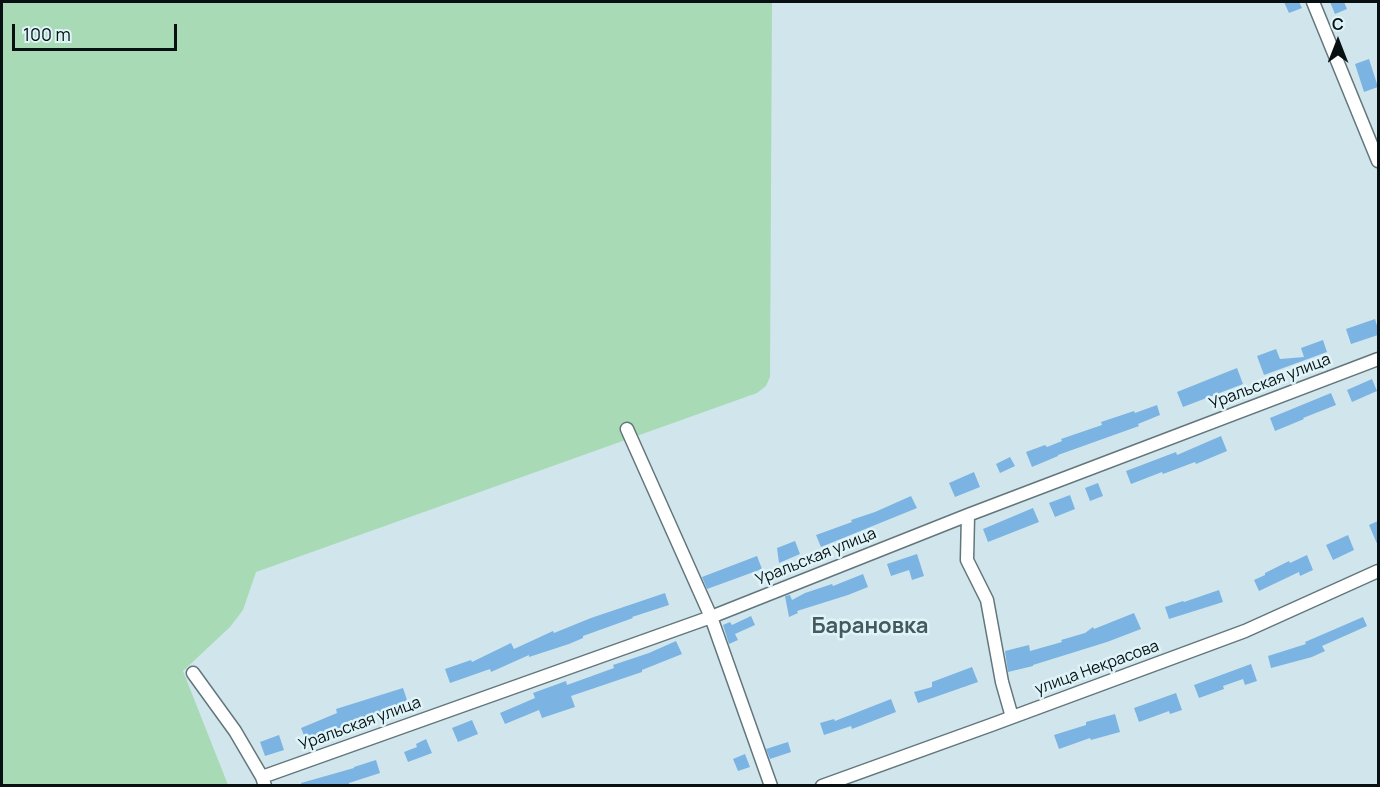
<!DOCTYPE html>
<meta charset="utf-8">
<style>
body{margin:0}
#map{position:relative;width:1380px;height:787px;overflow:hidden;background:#d1e6ec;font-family:Manrope,sans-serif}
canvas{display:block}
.frame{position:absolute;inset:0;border:3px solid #081011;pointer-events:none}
.north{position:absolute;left:1308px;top:12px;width:60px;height:60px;-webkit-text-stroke:4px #def4f9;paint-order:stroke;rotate:0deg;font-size:16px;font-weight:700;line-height:24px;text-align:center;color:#081011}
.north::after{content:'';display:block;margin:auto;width:21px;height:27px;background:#081011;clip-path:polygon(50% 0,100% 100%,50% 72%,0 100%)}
.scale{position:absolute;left:12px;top:24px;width:165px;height:27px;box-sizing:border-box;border:3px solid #081011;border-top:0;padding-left:8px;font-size:18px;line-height:21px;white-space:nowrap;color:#081011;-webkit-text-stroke:4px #def4f9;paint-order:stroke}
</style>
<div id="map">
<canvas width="1380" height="787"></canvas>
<div class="frame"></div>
<div class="north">С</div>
<div class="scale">100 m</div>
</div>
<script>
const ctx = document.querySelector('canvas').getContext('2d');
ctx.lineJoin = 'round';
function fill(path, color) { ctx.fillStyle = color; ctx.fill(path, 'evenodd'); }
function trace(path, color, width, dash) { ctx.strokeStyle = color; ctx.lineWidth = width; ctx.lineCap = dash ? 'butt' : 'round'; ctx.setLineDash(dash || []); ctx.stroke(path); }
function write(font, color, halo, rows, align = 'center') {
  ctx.font = font + ' Manrope,sans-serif'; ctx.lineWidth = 5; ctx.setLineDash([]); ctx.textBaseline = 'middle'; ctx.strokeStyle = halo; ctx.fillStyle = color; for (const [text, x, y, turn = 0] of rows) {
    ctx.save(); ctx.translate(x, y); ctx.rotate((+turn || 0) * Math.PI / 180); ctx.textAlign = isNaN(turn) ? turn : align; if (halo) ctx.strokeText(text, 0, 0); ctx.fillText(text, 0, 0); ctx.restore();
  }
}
fill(new Path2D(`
 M2 2H772L770 377 766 386 757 393 256 572 243 610 230 627 183 671 228 785 2 786Z`), '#a7dab5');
fill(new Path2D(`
 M1284 2H1299L1302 8 1289 13Z
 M1330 2H1344L1347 9 1335 14Z
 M1369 59 1378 87 1364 92 1355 64Z
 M1375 319 1378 329V335L1351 344 1346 329Z
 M1323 340 1327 352 1264 375 1257 356 1276 349 1280 359 1304 357 1301 348Z
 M1237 368 1243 384 1183 407 1177 392Z
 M1372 379 1377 391 1352 402 1347 390Z
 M1331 393 1336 405 1303 418 1304 419 1275 431 1270 418Z
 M1157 405 1160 415 1138 424 1139 426 1058 455V456L1032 467 1026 452 1045 445 1047 447 1062 441 1061 439 1102 425 1101 422 1134 411 1135 413Z
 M1221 436 1227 451 1196 464 1195 462 1163 474 1162 472 1131 484 1126 471 1176 452 1177 455Z
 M1010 457 1015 466 1000 473 996 464Z
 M974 472 980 487 955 497 949 483Z
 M1098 483 1103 496 1090 501 1085 488Z
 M1070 495 1075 509 1055 517 1049 503Z
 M911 496 917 508 821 547 816 535 852 522 851 520 875 512Z
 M1033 508 1039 522 988 542 983 529Z
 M1378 521V546L1369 525Z
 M1348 535 1354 550 1333 560 1326 545Z
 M795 541 800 554 779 563 777 548Z
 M917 554 924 576 912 580 909 570 891 576 887 564Z
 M1307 555 1313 570 1300 576 1299 572 1259 591 1254 580 1265 575V573L1289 561 1290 563Z
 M757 556 762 569 707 589 702 577Z
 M863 574 868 587 848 595 797 611 798 613 789 617 785 596 790 595 792 600 805 593 832 584 833 586Z
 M1219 590 1223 602 1169 619 1165 607 1183 601 1184 602Z
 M665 593 669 605 632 617 633 618 583 636V638L569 644 529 657V655L491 672 490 669 450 683 445 669 471 660 472 662 511 643 514 649 553 631 554 633 591 618Z
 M1134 613 1141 629 1107 642 1033 665V666L1008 672 1005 651 1029 645 1030 651 1062 642 1061 640 1085 633 1093 627 1094 629Z
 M751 616 755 625 735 634 738 640 729 644 723 625 730 622 732 625Z
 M1363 617 1367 626 1322 646 1325 651 1312 657 1271 668 1268 656 1306 644 1305 642Z
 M676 641 682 654 642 670V672L571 696 575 707 542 718 539 710 505 724 500 713 535 698 533 693 566 681 567 685 614 668 613 665 649 653Z
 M1251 664 1257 681 1245 685 1243 679 1223 686 1224 689 1199 698 1194 685Z
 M972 667 978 682 918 703 914 692 932 687V682Z
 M403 688 408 703 371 715 373 719 330 732 307 743 301 728 337 713 336 709Z
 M1176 693 1182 710 1170 714 1169 711 1139 722 1134 708Z
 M891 699 896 712 852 729 851 726 824 735 820 723 834 719 835 721Z
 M1115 714 1120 732 1091 740 1090 738 1059 749 1054 735 1086 725V722Z
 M472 720 478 734 458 742 452 728Z
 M279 735 284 750 265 756 260 742Z
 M426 739 432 753 408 762 404 752 417 747 416 744Z
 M788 742 791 752 770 759 766 749Z
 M745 754 750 767 738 771 733 759Z
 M376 760 380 773 349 783V786H302L301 783 354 768V767Z`), '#7bb3e2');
const minor = new Path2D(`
 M1313 2 1378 161
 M627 429 711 617 771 786
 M968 515 967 560 987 600 1002 682 1012 717
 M193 673 235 731 262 777 265 786
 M262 777 711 617 968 515 1378 359
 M822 786 991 725 1245 631 1378 571`);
trace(minor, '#62767b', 15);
trace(minor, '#fff', 12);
write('16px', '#081011', '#def4f9', [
 ["Уральская улица",1270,382,-21],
 ["Уральская улица",816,557,-22],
 ["улица Некрасова",1097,668,-20],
 ["Уральская улица",360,724,-20]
]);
write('bold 22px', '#46595e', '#def4f9', [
 ["Барановка",870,627]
]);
</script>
